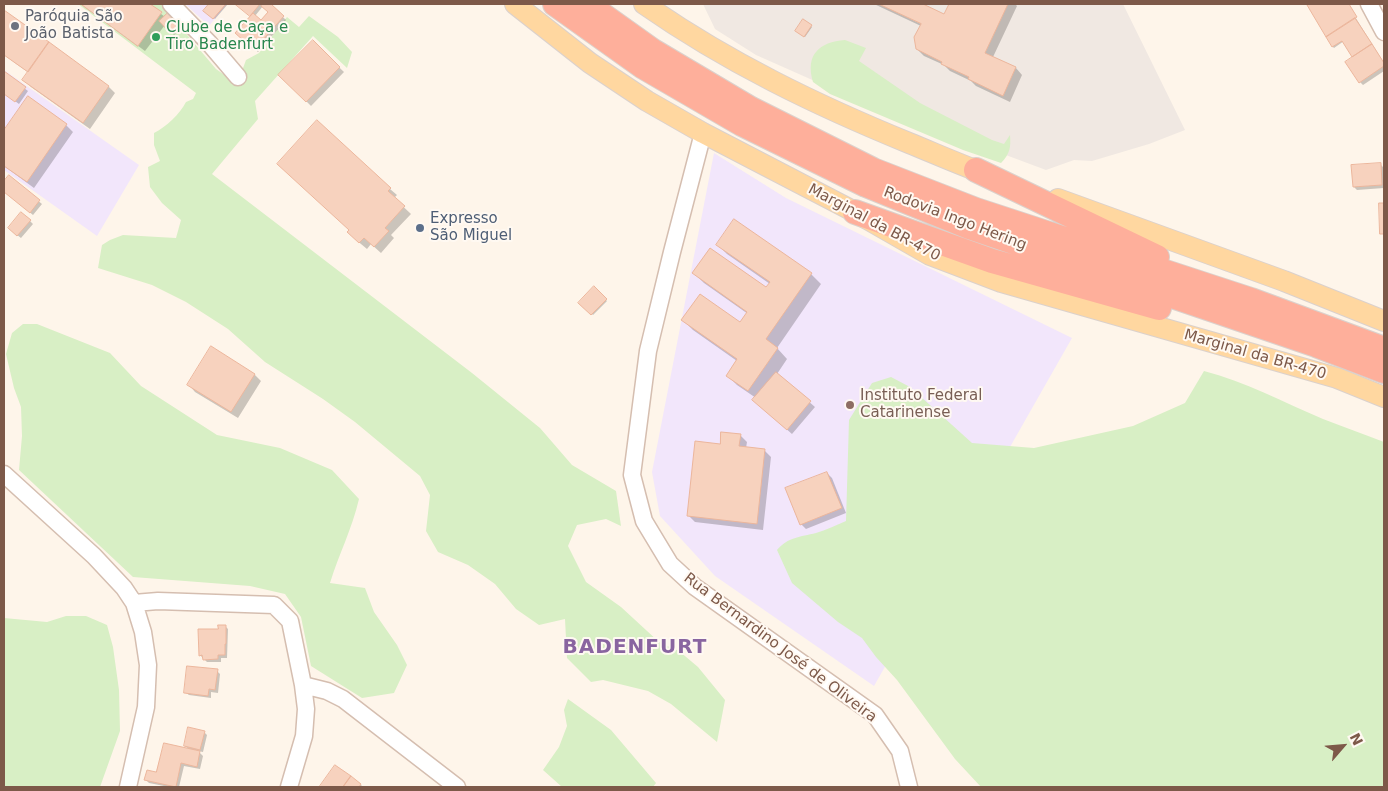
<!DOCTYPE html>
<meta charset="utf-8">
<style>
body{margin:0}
#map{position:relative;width:1388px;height:791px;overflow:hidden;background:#fef5ea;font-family:"DejaVu Sans",sans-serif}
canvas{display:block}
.frame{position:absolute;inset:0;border:5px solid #7d5949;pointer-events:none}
.north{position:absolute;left:1318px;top:721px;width:50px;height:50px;-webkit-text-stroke:4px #fff9f2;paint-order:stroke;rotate:63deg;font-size:14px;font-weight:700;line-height:20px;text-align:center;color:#7d5949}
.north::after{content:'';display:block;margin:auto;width:18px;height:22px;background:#7d5949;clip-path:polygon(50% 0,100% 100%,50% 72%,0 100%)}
</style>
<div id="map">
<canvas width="1388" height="791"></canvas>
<div class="frame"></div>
<div class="north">N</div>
</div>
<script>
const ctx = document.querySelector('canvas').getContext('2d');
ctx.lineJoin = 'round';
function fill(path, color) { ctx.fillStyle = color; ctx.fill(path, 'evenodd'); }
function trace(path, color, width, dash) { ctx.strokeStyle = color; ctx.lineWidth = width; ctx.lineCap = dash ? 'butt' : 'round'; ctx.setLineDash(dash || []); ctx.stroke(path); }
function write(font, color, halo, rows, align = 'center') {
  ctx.font = font + ' "DejaVu Sans",sans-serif'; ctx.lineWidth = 4; ctx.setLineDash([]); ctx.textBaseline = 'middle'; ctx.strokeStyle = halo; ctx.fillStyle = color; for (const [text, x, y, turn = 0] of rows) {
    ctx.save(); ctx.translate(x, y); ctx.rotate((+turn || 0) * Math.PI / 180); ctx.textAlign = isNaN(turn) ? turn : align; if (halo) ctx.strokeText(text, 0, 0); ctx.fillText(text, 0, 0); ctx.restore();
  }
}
fill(new Path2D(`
 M703 4H1123L1185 130 1149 144 1092 161 1074 160 1046 170 853 98 756 55 715 29Z`), '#f0e8e2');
fill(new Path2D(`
 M185 4H227L209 26Z
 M4 70 139 165 97 236 4 170Z
 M714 153 786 198 1072 338 874 686 715 576 660 516 652 472Z`), '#f2e6fb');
fill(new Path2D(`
 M78 4H161L216 69 233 81 242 71 246 60 259 53 287 17 299 27 309 16 338 37 352 52 347 68 313 36 255 101 258 119 212 174 472 373 540 428 572 465 616 491 621 526 606 519 577 525 568 546 586 582 621 607 659 642 679 651 698 667 725 700 717 742 671 704 648 691 603 680 591 682 567 658 565 619 539 625 516 609 495 584 468 565 438 552 426 531 430 495 420 476 355 422 323 399 265 362 228 329 186 302 152 285 98 268 102 245 110 240 123 235 176 238 181 220 162 203 150 187 148 167 160 161 154 145V133C166 127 180 114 186 102L193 99 196 93Z
 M845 40 866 48 859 61 920 103 992 140 1004 144 1010 135C1011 147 1010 154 1001 163L963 150 830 94 813 82C805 55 819 42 845 40Z
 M23 324H37L110 353 141 386 217 435 280 448 332 470 359 499C352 529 339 554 330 583L365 588 374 612 397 645 407 665 394 693 362 698 311 666 301 617 285 594 250 586 133 577 19 470 22 436 21 407 14 388 6 354 12 333Z
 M1204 371C1246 382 1283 402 1323 419 1343 427 1364 434 1384 442V787H981L955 759 897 680 876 657 862 638 838 622 792 583 777 550C788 537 800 537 816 533 826 530 836 525 846 521L849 420 872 383 891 377 910 387 972 443 1034 448 1133 426 1185 403Z
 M66 616H86L107 625 113 647 119 690 120 731 100 787H4V618L47 622Z
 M568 699 611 730 656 783 653 787H562L543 770 559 747 567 726 564 710Z`), '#d8efc5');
fill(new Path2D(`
 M81 4H148L165 17 167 15 181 29 174 35 165 25 145 51Z
 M210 4H228L215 19 205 11Z
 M236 4H269L286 20 258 52 237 33 252 17ZM263 6 270 12 261 22 255 16Z
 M874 4H920L945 15 950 4H1015L1017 6 993 57 1016 68 1022 75 1010 102 976 86 971 81 950 71 944 65 924 56 917 49 921 26Z
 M1312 4H1347L1384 63V71L1363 85 1360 82 1354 58 1344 41 1334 48 1333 47 1309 5Z
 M4 12 108 86 115 93 90 129 31 87 24 80 29 73 4 55Z
 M804 20 812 27 805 37 796 31Z
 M313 42 344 72 311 106 280 75Z
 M4 73 28 91 19 104 4 93Z
 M28 98 66 125 73 132 34 188 4 166V132Z
 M1380 164 1383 167 1384 188 1357 190 1354 187Z
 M286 171 390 189 397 195 394 198 411 214 391 235 394 238 381 253 371 244 367 249 355 239 351 230Z
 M9 177 42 204 33 215 4 191V183Z
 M30 221 33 224 21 238 12 231Z
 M717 244 811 274 821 284 777 348 787 359 777 374 815 407 792 434 759 405 756 398 737 385 727 375 737 361 693 330 683 320 741 324 748 314 704 283 694 273 767 289 770 284 727 254Z
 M594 288 607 301 593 315 580 303Z
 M254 374 261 381 238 418 195 392 189 385Z
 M740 435 747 442 746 448 765 451 771 457 763 530 695 522 688 515 721 445Z
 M827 473 832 478 846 513 806 529 801 524Z
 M225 626 228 629 227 658H221V662H207L200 655Z
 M217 671 220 674 218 693 211 692V698L189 695 185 692Z
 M204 732 207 735 203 752 198 751 203 756 200 769 184 766 179 787H169L149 783 146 780 190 750 185 746Z
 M336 767 361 785 363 787H323L322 786Z`), '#0003');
const building = new Path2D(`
 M81 4H150L162 12 138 46Z
 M209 4H226L213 19 203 11Z
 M235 4H260L250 16Z
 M263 4H271L284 16 254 50 235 33 253 13 261 20 268 12 261 6Z
 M879 4H923L944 14 949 4H1008L985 53 1016 67 1003 96 968 79 969 77 941 64 942 62 916 49 914 37 921 24Z
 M1309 4H1349L1357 17 1326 37 1307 5Z
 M4 10 49 42 28 72 4 55Z
 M168 13 179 26 170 33 159 21Z
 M1355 18 1372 44 1352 57 1342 41 1332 47 1326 37Z
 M803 19 812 25 804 37 795 31Z
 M313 40 340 67 306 102 278 75Z
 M49 42 109 86 83 123 22 80Z
 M1372 44 1384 63V66L1359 83 1345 62Z
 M4 71 26 87 15 102 4 94Z
 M28 96 67 124 27 182 4 166V130Z
 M317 120 391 188 388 191 405 206 385 228 389 231 374 247 364 238 359 243 347 232 349 230 277 164Z
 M1381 163 1382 185 1353 187 1351 165Z
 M9 175 40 200 30 213 4 192V181Z
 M1379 203H1384V234H1380Z
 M21 212 31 220 17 236 8 228Z
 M734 219 812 273 766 339 778 348 748 391 726 376 737 359 681 320 700 294 740 322 747 312 692 273 710 248 766 287 770 282 716 245Z
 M594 286 607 299 591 315 578 303Z
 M211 346 255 374 231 412 187 385Z
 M776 372 811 401 787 430 752 400Z
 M721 432 741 434 739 446 765 449 757 524 687 516 695 441 720 444Z
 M827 472 842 508 800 525 785 488Z
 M218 625H226V644H225V655H218V659L203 660 202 655 199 656 198 629H218Z
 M187 666 218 669 215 690 209 689 208 696 184 693Z
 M188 727 205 731 200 750 184 746Z
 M164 743 200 751 197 767 181 763 176 787 144 780 147 770 156 772Z
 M335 765 351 776 343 787H321L320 786Z
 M351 776 361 784 359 787H343Z`);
fill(building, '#f7d2be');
trace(building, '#ecb69c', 1);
const minor = new Path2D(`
 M171 4 209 43 238 77
 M1369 4 1384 32
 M703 133 672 252 648 351 632 475 644 521 670 564 695 587 875 715 900 751 909 787
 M4 474 94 556 124 588 134 603 143 632 148 665 146 707 128 787
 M134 603 158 601 274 605 290 621 303 685 306 709 304 736 289 787
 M303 685 327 691 343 699 457 787`);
const major = new Path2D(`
 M515 4 590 63 647 101 703 133 855 212 930 255 1001 282 1337 378 1384 397
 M644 4C727 62 816 105 909 143 936 154 963 166 991 176
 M1058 199 1284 281 1384 321`);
const highway = new Path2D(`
 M555 4 642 66 742 124 866 185 969 227 1316 345 1384 371
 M587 4 653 51 751 109 873 170 976 210 1251 300 1384 349
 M976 170 1157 257
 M855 212 992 261 1159 308`);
trace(minor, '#d5beb0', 19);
trace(major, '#dbd1cc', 22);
trace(highway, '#dbd1cc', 26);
trace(minor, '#fff', 16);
trace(major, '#ffd7a0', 20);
trace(highway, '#feaf9b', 24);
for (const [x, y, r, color] of [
 [15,26,5,"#6b7280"],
 [156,37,5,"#2e9e5b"],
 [420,228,5,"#5c6f8a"],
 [850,405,5,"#8d6e63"]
]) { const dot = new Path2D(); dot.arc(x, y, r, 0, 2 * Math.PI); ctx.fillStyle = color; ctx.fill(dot); trace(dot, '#fff9f2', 2); }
write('15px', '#5b616d', '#fff9f2', [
 ["Paróquia São",25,17],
 ["João Batista",25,34]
], 'left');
write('15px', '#27864d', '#fff9f2', [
 ["Clube de Caça e",166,28],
 ["Tiro Badenfurt",166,45]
], 'left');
write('15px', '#4e5e75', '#fff9f2', [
 ["Expresso",430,219],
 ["São Miguel",430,236]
], 'left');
write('15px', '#7d5949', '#fff9f2', [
 ["Rodovia Ingo Hering",955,219,21],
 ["Marginal da BR-470",874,223,28],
 ["Marginal da BR-470",1255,355,16],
 ["Rua Bernardino José de Oliveira",780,648,37]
]);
write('15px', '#785e54', '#fff9f2', [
 ["Instituto Federal",860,396],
 ["Catarinense",860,413]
], 'left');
ctx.letterSpacing = '1px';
write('bold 20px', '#8965a0', '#fff9f2', [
 ["BADENFURT",635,648]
]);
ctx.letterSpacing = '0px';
</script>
